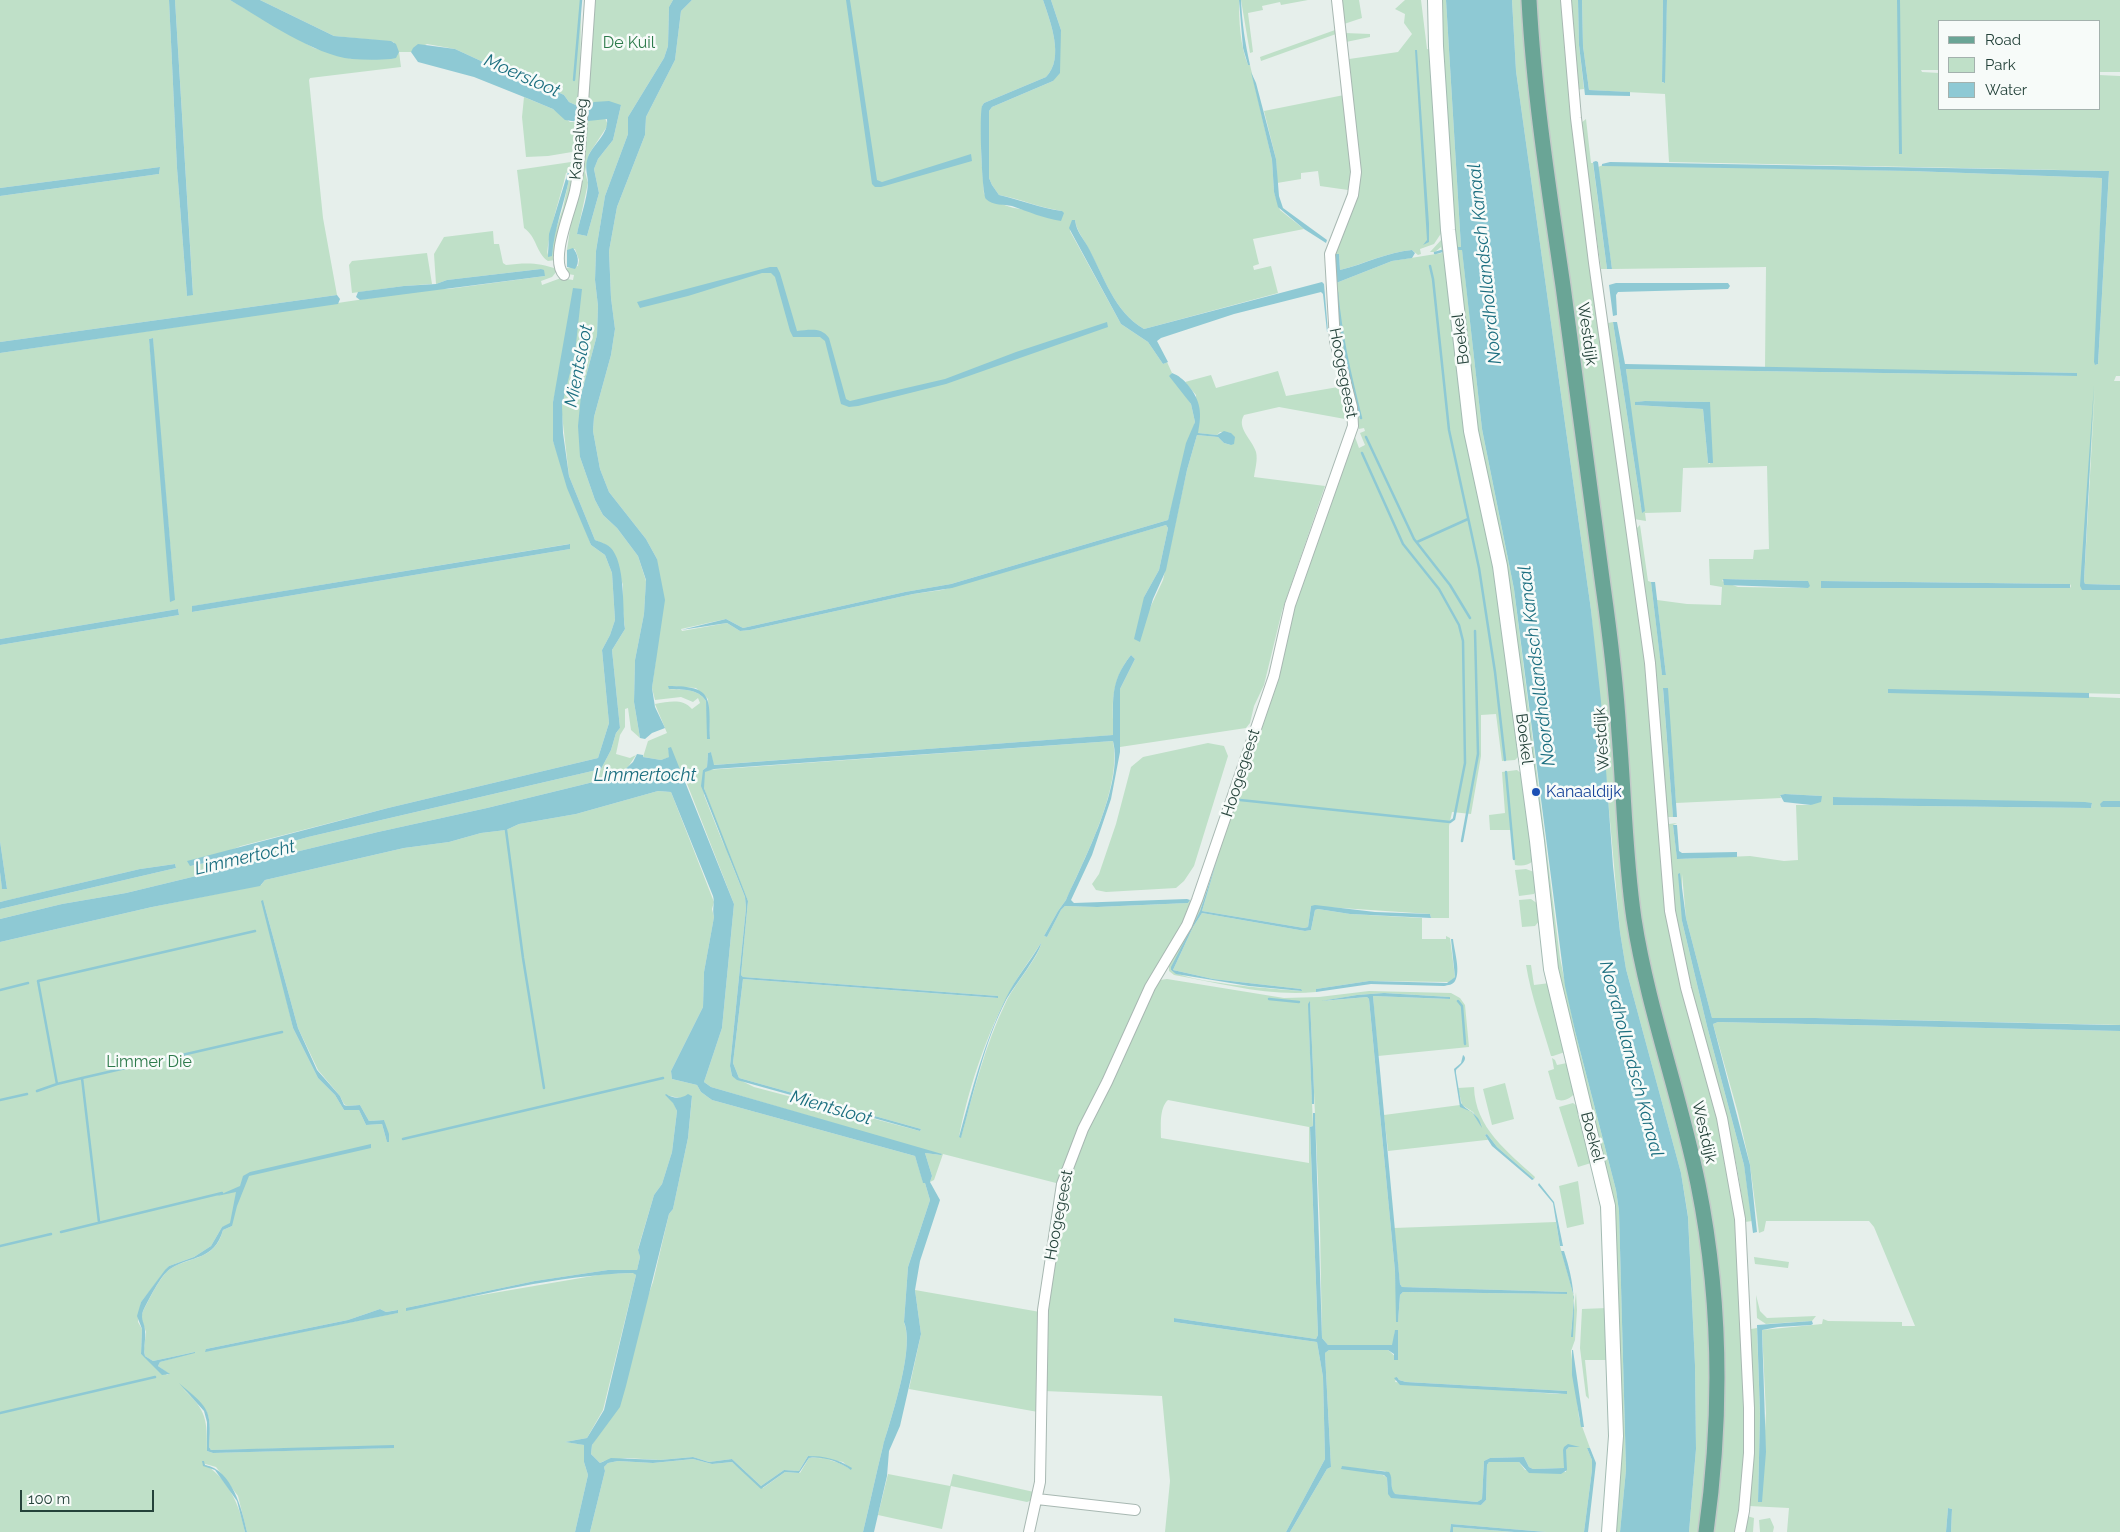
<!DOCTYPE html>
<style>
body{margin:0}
#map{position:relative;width:2120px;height:1532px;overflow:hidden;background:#e6efeb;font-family:Raleway,sans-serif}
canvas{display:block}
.legend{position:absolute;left:1938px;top:20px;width:162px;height:90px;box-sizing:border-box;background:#f7fbf9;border:1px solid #a3b1ad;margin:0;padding:6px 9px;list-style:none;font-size:15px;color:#24423a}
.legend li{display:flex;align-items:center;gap:10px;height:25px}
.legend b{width:25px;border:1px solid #a3b1ad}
.scale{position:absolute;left:20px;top:1490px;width:134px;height:22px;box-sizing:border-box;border:2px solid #24423a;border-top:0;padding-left:6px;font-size:15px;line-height:18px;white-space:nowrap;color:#24423a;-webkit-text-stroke:4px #f7fbf9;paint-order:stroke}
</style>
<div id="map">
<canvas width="2120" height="1532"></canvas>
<ul class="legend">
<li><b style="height:6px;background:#6aa596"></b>Road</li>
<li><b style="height:14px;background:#bfe0c8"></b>Park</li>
<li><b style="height:14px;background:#8ec9d4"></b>Water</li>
</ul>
<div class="scale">100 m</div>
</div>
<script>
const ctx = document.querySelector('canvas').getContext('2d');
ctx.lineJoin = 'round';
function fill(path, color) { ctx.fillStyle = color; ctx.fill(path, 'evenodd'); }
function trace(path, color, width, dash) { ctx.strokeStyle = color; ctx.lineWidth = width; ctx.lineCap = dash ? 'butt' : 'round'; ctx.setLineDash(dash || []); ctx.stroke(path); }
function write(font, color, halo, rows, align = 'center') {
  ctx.font = font + ' Raleway,sans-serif'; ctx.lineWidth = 5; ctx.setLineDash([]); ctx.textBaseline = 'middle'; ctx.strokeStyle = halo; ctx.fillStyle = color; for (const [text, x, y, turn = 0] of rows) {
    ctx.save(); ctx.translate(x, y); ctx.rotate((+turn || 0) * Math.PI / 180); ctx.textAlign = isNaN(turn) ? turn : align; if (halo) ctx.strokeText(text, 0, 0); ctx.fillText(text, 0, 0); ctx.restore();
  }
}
fill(new Path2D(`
 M0 0H169L177 168 187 296 193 294 175 0H230L314 48 352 59H391L394 42 334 36 260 0H581L580 107 569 102 564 95 547 87 525 77 494 67 455 49 427 44 411 52H399L401 67 310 78 309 80 323 218 337 295 0 342V196L159 174 160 167 0 188Z
 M594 0H673L669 7 668 46 664 58 628 117V134L605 196 596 251 595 280 598 306 597 335 581 395 580 457 595 500 603 515 617 528 638 556 646 581 644 614 635 660 634 702 640 738 631 730 628 708 625 709V727L620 735 616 754 630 758 636 755 628 767 618 776 487 808 378 832 126 893 62 904 0 919V909L176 868 175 864 140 869 0 902V872L2 888 7 889 0 841V645L179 615 178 609 0 639V353L432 289H448L545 276 541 269 447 280 436 284 434 254 444 237 493 231 494 244H499L503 263 506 265C524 263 539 262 556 269L557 271 552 277 541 281 542 285 561 278 573 280 574 275 568 274 563 269 578 266 579 260 575 249 567 250 585 121 605 118 608 125 589 154 585 172 588 183 577 234 587 236 599 193 594 169 598 159 613 140 621 105 586 107ZM153 338 154 362 175 600 149 339ZM558 380 569 476 595 540 610 547 623 585V610L625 629 612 650 620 728 616 733 611 750 601 769 308 837 240 856 190 866 241 846 388 808 598 758 609 723 602 650 610 635 615 620 612 573 605 555 591 545 553 441V402ZM569 544 570 549 192 612 193 606Z
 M692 0H1043C1050 21 1065 58 1046 77L984 103 982 106 981 154 984 194C1008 212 1033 211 1062 211 1040 208 1021 199 999 195L992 185 989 178V111L992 107 1053 81 1061 30 1051 0H1239C1239 21 1240 45 1248 65H1250L1272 160 1274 192 1280 210 1304 229 1253 239 1259 264 1253 266 1254 270 1271 266 1278 293 1144 329C1114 312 1104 276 1088 248 1083 237 1077 232 1075 220L1070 231 1121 324 1148 342 1163 364 1167 362 1172 373 1171 374 1191 404 1195 422 1168 520 951 584 905 592 743 628 726 619 681 629 682 631 727 623 740 631 750 630 913 594 942 590 1166 525 1168 528 1159 570 1144 597 1150 608 1163 580 1187 470 1197 435 1218 437 1224 443 1231 445V433L1220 432 1217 435 1197 433 1196 395 1185 382 1211 375 1216 388 1278 371 1286 396 1338 387 1346 413 1345 419 1279 407 1244 415C1236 428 1252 439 1256 452 1258 460 1255 469 1254 477L1325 486 1282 611 1264 685 1254 706 1250 723 1246 728 1120 747V689L1135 659 1131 655C1110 681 1112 705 1114 735L713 765 711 752 708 753 707 767 703 770 704 795 725 848 704 788V772L707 770 1113 741C1122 788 1085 857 1066 900L1058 911 1044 936 1047 937 1061 910 1065 906 1097 907 1188 903 1190 900 1191 902 1172 949 1060 1184 943 1154 934 1180 930 1182 932 1176 925 1153 941 1155 711 1087 704 1082 722 1028 734 904 686 781 668 748 670 757 661 760 643 757 648 741 667 733 655 704C669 702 682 698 692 709L700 703 698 698 693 702 681 697 655 700 652 688 656 658 657 559 646 539 609 492 600 469 593 431 594 417 611 355 615 329 611 298 609 251 617 207 645 135 646 117 675 60 681 11ZM669 686 696 688 708 699 710 739 706 701C698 688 682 690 669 689ZM727 852 748 901 741 975 743 977 998 996 997 998 743 979 733 1063 739 1078 921 1129 920 1131 754 1087 732 1076 730 1066 746 908 745 897ZM1041 943C1041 954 1012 988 1006 1002 985 1045 974 1091 961 1137H959C967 1094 985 1038 1006 999 1015 979 1029 962 1041 943Z
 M1241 0H1308L1281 5 1280 2 1262 6 1263 10 1248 13 1253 52 1250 53Z
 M1340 0H1359L1362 18 1344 24Z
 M1405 0H1421L1427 49 1432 50 1442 232 1434 244 1420 249 1421 254 1418 255 1412 250C1387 252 1364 264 1340 270L1339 254 1336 283 1392 261 1442 253 1441 247 1435 252H1430L1442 239 1493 547 1521 754 1515 760 1502 761 1496 714 1481 715V756L1471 814 1452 812 1449 826V918H1431L1430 914 1311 906 1308 927 1304 928 1202 911 1218 857 1200 911 1171 970C1187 983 1276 989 1301 991V989L1213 979 1173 970 1193 927 1202 913 1305 931 1311 930 1315 910 1318 909 1350 914 1422 918V939H1446V936L1450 938 1455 977 1449 982 1369 981 1316 989V992C1269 997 1220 983 1174 975L1169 971V963L1194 916 1289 620 1355 437 1359 448 1365 445 1360 433 1365 431 1364 428 1359 429 1338 332 1333 251 1349 213 1357 141 1349 59 1398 52 1412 34 1404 23 1405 14 1395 9Z
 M1438 0H1446L1461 247H1458V250L1462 249 1482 429 1514 589 1560 958 1575 1031 1616 1190 1619 1211 1626 1470 1620 1532H1613L1615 1259 1562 1007 1461 316Z
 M1512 0H1524L1614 700 1624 859 1676 1102 1709 1286 1712 1370 1702 1532H1689L1696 1449 1695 1365 1688 1216 1681 1173 1626 969 1620 932 1591 610 1516 71Z
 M1533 0H1562L1565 54 1571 110 1646 665 1667 913 1724 1144 1736 1220 1744 1360 1745 1454 1736 1532H1710L1720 1324 1638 919 1575 348Z
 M1570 0H1578L1579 45 1584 89 1576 90Z
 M1582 0H1663L1662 82 1664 83 1667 0H2120V72H2099V21H1939V70H1921L1922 72 1939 73V109H2099V75L2120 76V376H2116L2114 381H2120V585L2085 584 2084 581 2095 388 2082 590H2120V694L1888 689 2120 698V801H2103L2101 807H2120V1025L1815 1018H1712L1686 918 1682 874V921L1707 1026 1744 1165 1752 1221 1745 1222C1736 1129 1701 1042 1682 952 1673 910 1670 869 1667 827L1669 824 1677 823 1673 825 1677 858 1680 859 1750 856 1784 861 1798 860 1796 805H1811L1822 796 1785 794 1780 795 1781 798 1676 803 1667 688 1663 689 1673 816 1677 817H1668L1665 809 1636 529 1640 525 1648 581 1651 582 1662 674 1666 675 1657 600 1687 604 1721 605 1722 587 1710 585 1709 559H1753L1754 550 1769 549 1767 466 1683 468 1681 512 1645 513 1646 521 1634 519 1606 327 1608 323 1613 322 1642 513 1626 369 2077 376V373L1765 368 1766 267 1612 269 1598 167 1603 165 1911 171 2102 178 2095 365 2098 364 2109 171 1669 162 1665 94 1589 90 1583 46ZM1645 401 1710 402V464L1708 463 1703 409 1635 405 1636 402ZM1724 579 1808 581V588L1738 587 1722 581ZM1821 581 2070 584 2071 586 2070 588H1821ZM1833 797 2092 803V804L2091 808 1833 805Z
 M1335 30 1336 34 1261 61 1260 57Z
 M1345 33 1370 34V37L1346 42Z
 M1344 95 1352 163V188L1348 190 1320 186 1318 171 1301 173V179L1277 183 1276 159 1264 111Z
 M524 97 553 109 570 122H579L577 141 572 152 548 156 526 157 522 117Z
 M1586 119 1591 163H1593L1607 269H1601L1581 123Z
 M571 162 575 171 556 260 548 261C536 253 537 237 524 228L517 170ZM568 172 570 174 563 208 547 255C549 227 560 200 566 173Z
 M427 253 432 284 404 286 352 293 349 265 352 261Z
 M1208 743 1224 746 1228 756 1194 866 1184 881 1176 888 1106 892 1096 890 1092 884 1099 874 1116 824 1131 767 1143 757Z
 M1517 770 1522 774 1533 861C1527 866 1522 866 1515 865L1511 830H1490L1489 815 1505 813 1502 772Z
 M658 791 671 792 714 902 712 909 714 917 704 972 703 1007 671 1071 672 1079 697 1085 701 1092 712 1100 915 1156 923 1182 925 1183 930 1200 908 1267 904 1322C915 1349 891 1417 883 1446 876 1474 870 1503 863 1532H590L605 1471 604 1467 608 1463 618 1461 653 1463 693 1459 712 1464 732 1462 763 1488 785 1472 800 1473 809 1458C824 1457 839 1462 850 1469L843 1462 808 1456 799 1471 784 1470 761 1486 732 1459 709 1462 693 1457 660 1460 627 1458 604 1461 600 1463 591 1454 592 1445 596 1438 653 1282 669 1214 673 1209 688 1138 692 1097 690 1095 680 1098 665 1095 673 1102 677 1111 672 1152 662 1184 654 1195 638 1249 640 1257 637 1270H608L535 1281 406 1308 604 1274 634 1273 636 1275 603 1410 587 1438 565 1442 585 1445 584 1462 588 1475 575 1532H247L238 1496 216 1467 202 1463C227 1476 240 1505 245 1532H0V942L152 907 261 885 265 880 404 848 449 842 481 833 506 830 519 824 576 814ZM263 900 298 1028 318 1070 340 1096 344 1104 347 1106 360 1105 369 1121 384 1120 387 1142 382 1124 366 1125 359 1110H344L335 1095 318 1078 293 1028ZM232 1226 223 1230C215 1261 190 1256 170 1269 160 1276 149 1300 143 1311L141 1318 146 1332 144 1349 145 1356 153 1361 195 1352 160 1362 158 1366 169 1374 167 1375 141 1354 142 1329 138 1322 141 1302 169 1266 194 1257 211 1246 222 1227ZM380 1309 386 1312 397 1310V1313L206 1351V1349L348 1320ZM183 1389C211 1410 211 1413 209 1447L211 1450 394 1446 385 1448 213 1453 207 1451C207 1420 207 1410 183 1389Z
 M1526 869 1534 872 1536 891 1534 894 1519 896 1515 870Z
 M1531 899 1538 904 1540 920 1535 926 1522 927 1519 900Z
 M1526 965H1531L1534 985 1550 983 1565 1052 1553 1056H1551C1542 1025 1531 996 1526 965Z
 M1167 979 1284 998 1319 997 1369 991 1451 993 1460 998 1465 1005 1469 1047 1378 1056 1373 996 1449 999 1450 997 1384 993 1357 995 1322 1001 1367 997 1369 999 1395 1271 1398 1321 1400 1295 1403 1292 1567 1294V1292L1402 1287 1400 1284 1394 1228 1556 1222 1560 1246 1574 1297 1571 1337 1576 1292 1577 1310 1575 1340 1571 1351 1579 1418 1590 1448H1587L1592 1460V1470L1584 1532H1546L1451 1524 1450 1532H1290L1327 1469 1331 1467 1325 1353 1329 1350H1388L1398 1359V1330L1395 1331 1393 1345H1328L1322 1338 1320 1228 1310 1002 1309 1028 1313 1126 1310 1127 1318 1335 1316 1339 1174 1318V1322L1317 1342 1323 1377 1325 1459 1286 1532H1165L1170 1481 1162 1396 1044 1391 1046 1320 1065 1191 1080 1148 1106 1089 1154 986 1160 980ZM1168 1100 1309 1127V1163L1161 1138C1161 1126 1159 1108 1168 1100ZM1397 1377 1399 1380 1406 1382 1567 1391V1393L1557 1394 1395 1382ZM1564 1447H1580H1569L1566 1450V1472L1525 1470 1519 1462H1489L1487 1465 1486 1500 1481 1505 1388 1494 1387 1478 1383 1475 1341 1467 1385 1471 1391 1477 1392 1490 1394 1494 1477 1502 1482 1499 1484 1461 1490 1458 1524 1457 1529 1467 1533 1469 1564 1468Z
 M1718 1022 2120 1031V1532H1951L1952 1509 1948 1508 1946 1532H1787L1789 1508 1749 1506 1754 1434 1751 1329 1757 1328 1760 1414 1758 1502H1761L1766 1413 1762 1330 1822 1324 1823 1319 1828 1321 1902 1322V1326H1915L1874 1227 1869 1221H1766L1764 1231 1759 1233 1750 1165 1738 1113 1713 1024Z
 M1552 1058 1555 1060 1557 1065 1567 1063 1576 1092C1571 1098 1563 1103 1556 1099L1548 1071 1554 1069Z
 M1505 1083 1514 1119 1492 1125 1483 1089Z
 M1474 1087C1475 1128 1508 1152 1535 1177L1534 1179 1497 1147 1487 1134 1485 1135 1488 1140H1486L1388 1151 1384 1115 1460 1105 1472 1112 1483 1127 1473 1112 1462 1105 1458 1088Z
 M1573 1103 1577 1106 1591 1163 1578 1167 1559 1107Z
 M1578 1181 1584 1224 1567 1228 1559 1186Z
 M1754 1257 1789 1262 1788 1268 1755 1264Z
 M915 1290 1040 1312 1038 1412 909 1389 921 1334Z
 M1756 1295 1760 1311 1767 1318 1816 1316 1812 1321 1766 1324 1757 1318Z
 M1607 1308V1312L1604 1313H1606L1607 1360H1585L1589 1399 1586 1396 1580 1348 1582 1309Z
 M888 1474 950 1486 953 1474 1034 1492 1032 1500 1027 1502 951 1486 942 1529 878 1515Z
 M1747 1516 1754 1518 1753 1532H1744Z
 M1770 1518 1774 1527 1773 1532H1760L1759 1520Z
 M1453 1527 1514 1532H1453Z`), '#bfe0c8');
fill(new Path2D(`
 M169 0H175L193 295 187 296 177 168Z
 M230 0H260L334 36 391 41 396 44 399 52 396 58 391 59C379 60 365 60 352 59 314 55 264 20 230 0Z
 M673 0H692L681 11 675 60 646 117 645 135 617 207 609 251 611 298 615 329 611 355 594 417 593 431 600 469 609 492 646 539 657 559 665 600 652 688 655 707 665 728 652 733 645 739 640 738 634 702 635 660 644 614 646 580 638 556 617 528 603 515 595 500 580 457 578 426 581 395 597 335 598 306 595 280 596 251 605 196 628 134V117L664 58 668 46 669 7Z
 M846 0H850L877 180 882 182 971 154 972 161 881 187H875L872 184Z
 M1043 0H1051L1061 30 1060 73 1053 81 992 107 989 111V178L992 185 999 195C1021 200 1040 208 1062 211L1064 213 1061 221C1043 218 1029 212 1012 206 1004 204 993 206 986 199 982 194 979 116 982 106L984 103 1046 77C1065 58 1050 21 1043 0Z
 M1239 0H1241C1242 23 1245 43 1250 65H1248L1243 48Z
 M1446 0H1512L1516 71 1591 610 1601 701 1613 866 1620 932 1626 969 1681 1173 1688 1217 1695 1365 1696 1449 1689 1532H1620L1626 1470 1619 1211 1616 1190 1575 1031 1565 986 1514 589 1482 429 1462 250H1458L1457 247H1461Z
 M1578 0H1582L1583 46 1589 90 1630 92V96L1585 95 1579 45Z
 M1663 0H1667L1665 83 1662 82Z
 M1897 0H1900L1902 154H1899Z
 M418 44 455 49 494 67 525 77 547 87 564 95 569 102 580 107H586L594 102 609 101 621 105 613 140 598 159 594 169 599 193 587 236 577 234C580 218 587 200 588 184 588 174 584 168 588 157 593 144 609 134 607 119L579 122 565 120 553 109 529 99 474 77 418 62 411 52 413 48Z
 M1415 50H1417L1429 224V242L1423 245 1427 240Z
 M1251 72 1256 83 1276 159 1279 196 1283 208 1327 240 1326 243 1304 229 1278 207 1274 192 1272 160Z
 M1596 161 1598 162 1612 269H1607L1593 162Z
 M1610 162 2109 171 2098 364 2095 365 2094 362 2102 178 1911 171 1602 166V164Z
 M160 167 159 174 0 196V188Z
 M568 172 570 174C565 202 554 228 552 256L548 257 549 234Z
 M1072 220H1075C1077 233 1082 236 1088 247 1104 276 1114 312 1144 329L1322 282 1324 284 1328 332H1327L1323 294 1321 292 1234 314 1161 338 1157 341 1168 362 1163 364 1148 342 1121 324 1069 228Z
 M573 248C578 254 580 263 575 269L567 267V250Z
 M1412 250 1415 253 1412 258 1392 261 1336 283V254H1339L1340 270C1365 264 1387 252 1412 250Z
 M770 267H777L780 273 797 331C810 330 821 327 829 338L846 399 850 401 945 379 1016 352 1107 322 1108 327 946 384 858 406 849 407 841 404 825 341 820 337H793L790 331 775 277 771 273H762L688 296 640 308 637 302Z
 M541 269 544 270 545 276 360 300 356 297 358 292 404 286 436 284 447 280Z
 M1616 283H1728L1730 286 1728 289 1618 292 1616 295 1617 315 1613 316 1609 285Z
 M573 288 582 289 575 353 562 405 563 433 569 476 595 540C600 542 607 544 610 547 626 563 622 607 625 629L612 650 620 728 616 733 611 750 601 769 308 837 240 856 190 866 187 861 388 808 598 758 609 723 602 650 610 635 615 620 612 573 605 555 591 545 567 488 553 441V402Z
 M337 295 340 299 338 304 0 353V342Z
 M1613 322H1617L1625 364 2077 373V376L1626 369 1645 511 1642 513Z
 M153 338 175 600 170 602 149 339Z
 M1172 373C1178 375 1184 380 1188 385 1201 401 1202 413 1198 433L1217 435 1224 431 1231 433 1235 437 1234 444 1231 445 1224 443 1218 437 1197 435 1187 470 1166 570 1153 599 1140 642 1134 639 1144 597 1159 570 1168 528 1166 525 952 588 913 594 750 630 740 631 727 623 681 630 726 619 743 628 905 592 951 584 1168 520 1186 443 1195 422 1191 404 1169 376Z
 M2094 385 2084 581 2085 584 2120 585V590H2082L2080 586Z
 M1645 401 1710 402 1713 463H1708L1703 409 1635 405V402Z
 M570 544V549L192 612V606Z
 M1723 579 1808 581 1810 586 1808 588 1724 585Z
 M1821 581 2070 584V588H1821Z
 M1651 582H1655L1666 675H1662Z
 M178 609 179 615 0 645V639Z
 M1131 655 1135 659 1120 689V752L1111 799 1092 855 1071 900 1074 903 1187 899 1190 900 1188 903 1097 907 1065 906 1061 910 1047 937 1044 936 1058 911 1066 900C1084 860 1124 784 1113 741L714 769 705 772 704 788 748 901 741 975 743 977 998 996V998L743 979 733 1063 739 1078 921 1129 920 1131 737 1080 732 1076 730 1066 746 908 745 897 701 786 703 770 707 767 708 753 711 752 714 765 1113 735C1114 702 1108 684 1131 655Z
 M668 686C715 686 709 698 710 739H707L706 701C698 688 682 690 669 689Z
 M1663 688H1668L1677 817H1673Z
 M1888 689 2089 693V698L1888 693Z
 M671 747 734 904 722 1028 704 1082 711 1087 942 1154 941 1155 925 1153 932 1176 930 1182 940 1200 920 1261 915 1290 921 1334 900 1426 889 1451 887 1476 874 1532H863C870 1503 876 1474 883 1446 891 1418 915 1348 904 1322L908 1267 930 1200 925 1183H923L915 1156 712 1100 701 1092 697 1085 672 1079 671 1071 703 1007 704 972 714 917C712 909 715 903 713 896L671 792 658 791 576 814 519 824 506 830 481 833 449 842 404 848 265 880 260 886 152 907 0 942V919L62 904 126 893 378 832 487 808 618 776 633 762 637 754 643 755V757L661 760 669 757 668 748Z
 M1780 795 1785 794 1822 796 1821 802 1811 805 1784 802Z
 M1833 797 2085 802 2092 803 2091 808 1833 805Z
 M2103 801H2120V807H2101L2100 804Z
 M1673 825H1677L1679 851 1682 853 1737 852V857L1677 859Z
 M0 841 7 889H2L0 872Z
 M1218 857 1202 911 1304 928 1308 927 1311 906 1315 905 1375 912 1430 914 1431 918 1350 914 1318 909 1315 910 1311 930 1305 931 1202 913 1193 927 1173 970 1213 979 1301 989 1302 991 1249 986 1176 974 1171 970V967L1200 911Z
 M175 864 176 868 0 909V902L8 900 140 869Z
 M1680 873 1686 918 1712 1018H1815L2109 1025H2120V1031L1718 1022 1713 1024 1750 1165 1757 1232 1753 1233 1744 1165 1707 1026 1682 921 1678 874Z
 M263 900 298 1028 317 1070 340 1096 344 1105 347 1106 360 1105 369 1121 384 1120 389 1134V1142H387L382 1124 366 1125 359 1110H344L335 1095 318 1078 293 1028 261 901Z
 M1451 939H1453C1454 950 1461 971 1455 981 1453 985 1448 985 1444 986L1371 984 1316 992V989L1369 981 1447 983 1455 977Z
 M1041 943C1041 952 1013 988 1006 1000 984 1043 974 1092 961 1138L959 1137C972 1090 984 1042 1006 998 1015 979 1030 962 1041 943Z
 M1384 993 1450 997V999L1373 996 1400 1284 1402 1287 1567 1292V1294L1403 1292 1400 1295 1398 1322H1396L1395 1271 1369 999 1367 997 1321 1001 1357 995Z
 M1310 1001 1314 1091V1104H1312L1308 1004Z
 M1463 1055C1469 1059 1460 1066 1456 1070V1073L1461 1103C1467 1112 1479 1112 1482 1128L1472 1112 1460 1107 1454 1069 1461 1063Z
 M666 1094C674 1099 681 1099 688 1094L692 1096 688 1138 673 1209 669 1214 626 1386 620 1407 592 1445 591 1454 600 1463 611 1458 660 1460 693 1457 709 1462 732 1459 761 1486 784 1470 799 1471 808 1456C824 1456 838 1459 852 1468L851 1470C839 1462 824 1456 809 1458L799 1473 785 1472 761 1489 732 1462 712 1464 693 1459 653 1463 618 1461 608 1463 604 1467 605 1471 590 1532H575L588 1475 584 1462V1445L565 1442 587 1438 604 1410 636 1275 633 1273C557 1275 481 1295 406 1311V1308L535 1281 608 1270H637L640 1257 638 1250 654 1195 662 1184 672 1152 677 1111 673 1103 665 1095Z
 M1313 1113H1315L1322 1338 1328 1345H1392L1395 1330H1398V1360H1394V1354L1388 1350H1329L1325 1353 1331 1467 1327 1469 1290 1532H1286L1325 1459 1323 1377 1317 1342 1174 1322V1318L1316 1339 1318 1335 1310 1127 1313 1126Z
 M1487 1134 1497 1147 1534 1179 1532 1180 1492 1146 1485 1135Z
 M371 1144V1148L249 1176 237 1206 232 1226 223 1230C214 1261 192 1255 170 1269 160 1276 148 1301 143 1311 140 1320 145 1323 145 1331 146 1340 143 1348 145 1356L153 1361 195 1352V1353L160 1362 158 1366 170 1374 162 1375 141 1354 142 1329 137 1316 141 1302 165 1270 169 1266 194 1257 211 1246 222 1227 230 1223 236 1192 217 1196 240 1186 243 1176 250 1172Z
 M1539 1183 1554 1202 1563 1246H1560L1553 1203 1538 1185Z
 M1561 1251H1564C1575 1285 1575 1303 1573 1337H1571L1574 1297Z
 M380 1309 386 1312 398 1310V1313L205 1352 206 1349 348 1320Z
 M1812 1321 1813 1324 1811 1325 1778 1327 1762 1330 1766 1452 1762 1502H1758L1760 1414 1757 1325Z
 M1572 1350H1573L1584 1427H1581L1572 1375Z
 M1397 1377 1399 1380 1406 1382 1567 1391V1394L1400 1385 1394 1378Z
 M179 1383C208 1408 212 1408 209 1447L211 1450 394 1445V1448L213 1453 207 1451V1422L204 1411Z
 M1568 1444 1580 1447H1569L1566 1450 1567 1470 1561 1474 1529 1473 1519 1462H1489L1487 1465 1486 1500 1481 1505 1391 1498 1388 1494 1387 1478 1384 1475 1341 1469 1342 1466 1389 1472C1394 1479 1389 1488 1395 1494L1477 1502 1482 1499 1484 1461 1490 1458 1524 1457 1529 1467 1533 1469 1564 1468 1563 1450 1564 1447Z
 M1587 1448H1590L1596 1463 1588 1532H1584L1592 1470V1460Z
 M202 1461H204L205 1465C232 1470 242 1509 247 1532H245L237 1501 215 1470 203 1466Z
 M1948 1508 1952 1509 1951 1532H1946Z
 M1451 1524 1546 1532H1514L1453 1527V1532H1450Z`), '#8ec9d4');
trace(new Path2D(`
 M574 80 581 0
 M1435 253 1442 251
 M1430 266 1433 279 1449 430 1479 568 1495 672 1505 760
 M1337 292C1341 336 1350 375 1361 418
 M1366 437 1414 539 1450 585 1470 618
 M1417 542 1468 519
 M1506 772 1514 859
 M1240 800 1450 822 1454 819 1465 763 1463 641 1459 625 1439 589 1403 544 1362 453
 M506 830 523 958 544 1088
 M1462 841 1478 754 1475 631
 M0 990 28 983
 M1269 999 1299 1002
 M1458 1001 1462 1006 1465 1044
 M82 1078 282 1032
 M37 1091 57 1084
 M0 1100 27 1094
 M403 1139 663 1078
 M99 1222 82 1078 57 1084 38 981 255 931
 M61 1232 222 1193
 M0 1246 51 1234
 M0 1413 155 1377`), '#8ec9d4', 2.5);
const street = new Path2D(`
 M1566 0 1576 118 1594 263 1650 663 1670 911 1686 988 1722 1118 1740 1219 1749 1408V1453L1744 1511 1740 1532
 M564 275C549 260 571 210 575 191 581 162 581 132 583 103 585 69 588 34 590 0
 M1037 1499 1135 1510
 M1029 1532 1040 1482 1043 1310 1062 1184 1083 1129 1107 1082 1150 987 1187 925 1197 900 1274 676 1290 605 1353 426 1352 407 1335 341 1330 254 1353 195 1356 172 1337 0`);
const secondary = new Path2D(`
 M1435 0 1436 46 1448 230 1471 431 1500 566 1537 841 1551 969 1608 1206 1616 1436 1609 1532`);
const primary = new Path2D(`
 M1529 0C1534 96 1549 190 1563 286 1577 386 1590 486 1603 586 1610 635 1616 684 1619 733 1624 795 1625 858 1634 919 1648 1009 1680 1095 1698 1184 1721 1298 1722 1417 1706 1532`);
trace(street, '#a8b8b2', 12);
trace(secondary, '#a4bbb3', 16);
trace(primary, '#c2cac8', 18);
trace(street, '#fff', 10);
trace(secondary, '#fff', 14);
trace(primary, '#6aa596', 15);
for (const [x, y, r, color] of [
 [1536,792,5,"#1a4fb4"]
]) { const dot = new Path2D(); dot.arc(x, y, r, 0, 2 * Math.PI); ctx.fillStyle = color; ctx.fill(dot); trace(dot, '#f7fbf9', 2); }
write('16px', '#2d7a4b', '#f7fbf9', [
 ["De Kuil",629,43],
 ["Limmer Die",149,1062]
]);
write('16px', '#24423a', '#f7fbf9', [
 ["Kanaalweg",579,139,-85],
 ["Westdijk",1587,334,82],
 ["Boekel",1461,339,-97],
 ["Hoogegeest",1343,373,79],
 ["Boekel",1524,739,83],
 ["Westdijk",1602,739,-94],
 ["Hoogegeest",1241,773,-72],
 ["Westdijk",1704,1132,77],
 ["Boekel",1592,1137,75],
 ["Hoogegeest",1059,1215,-79]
]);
write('16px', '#164399', '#f7fbf9', [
 ["Kanaaldijk",1546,792]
], 'left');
write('italic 18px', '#1c6f80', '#f7fbf9', [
 ["Moersloot",522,76,24],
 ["Noordhollandsch Kanaal",1485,264,-96],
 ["Mientsloot",579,366,-79],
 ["Noordhollandsch Kanaal",1537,666,-97],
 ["Limmertocht",645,776],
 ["Limmertocht",245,858,-13],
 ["Noordhollandsch Kanaal",1631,1059,75],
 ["Mientsloot",831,1108,16]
]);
</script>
